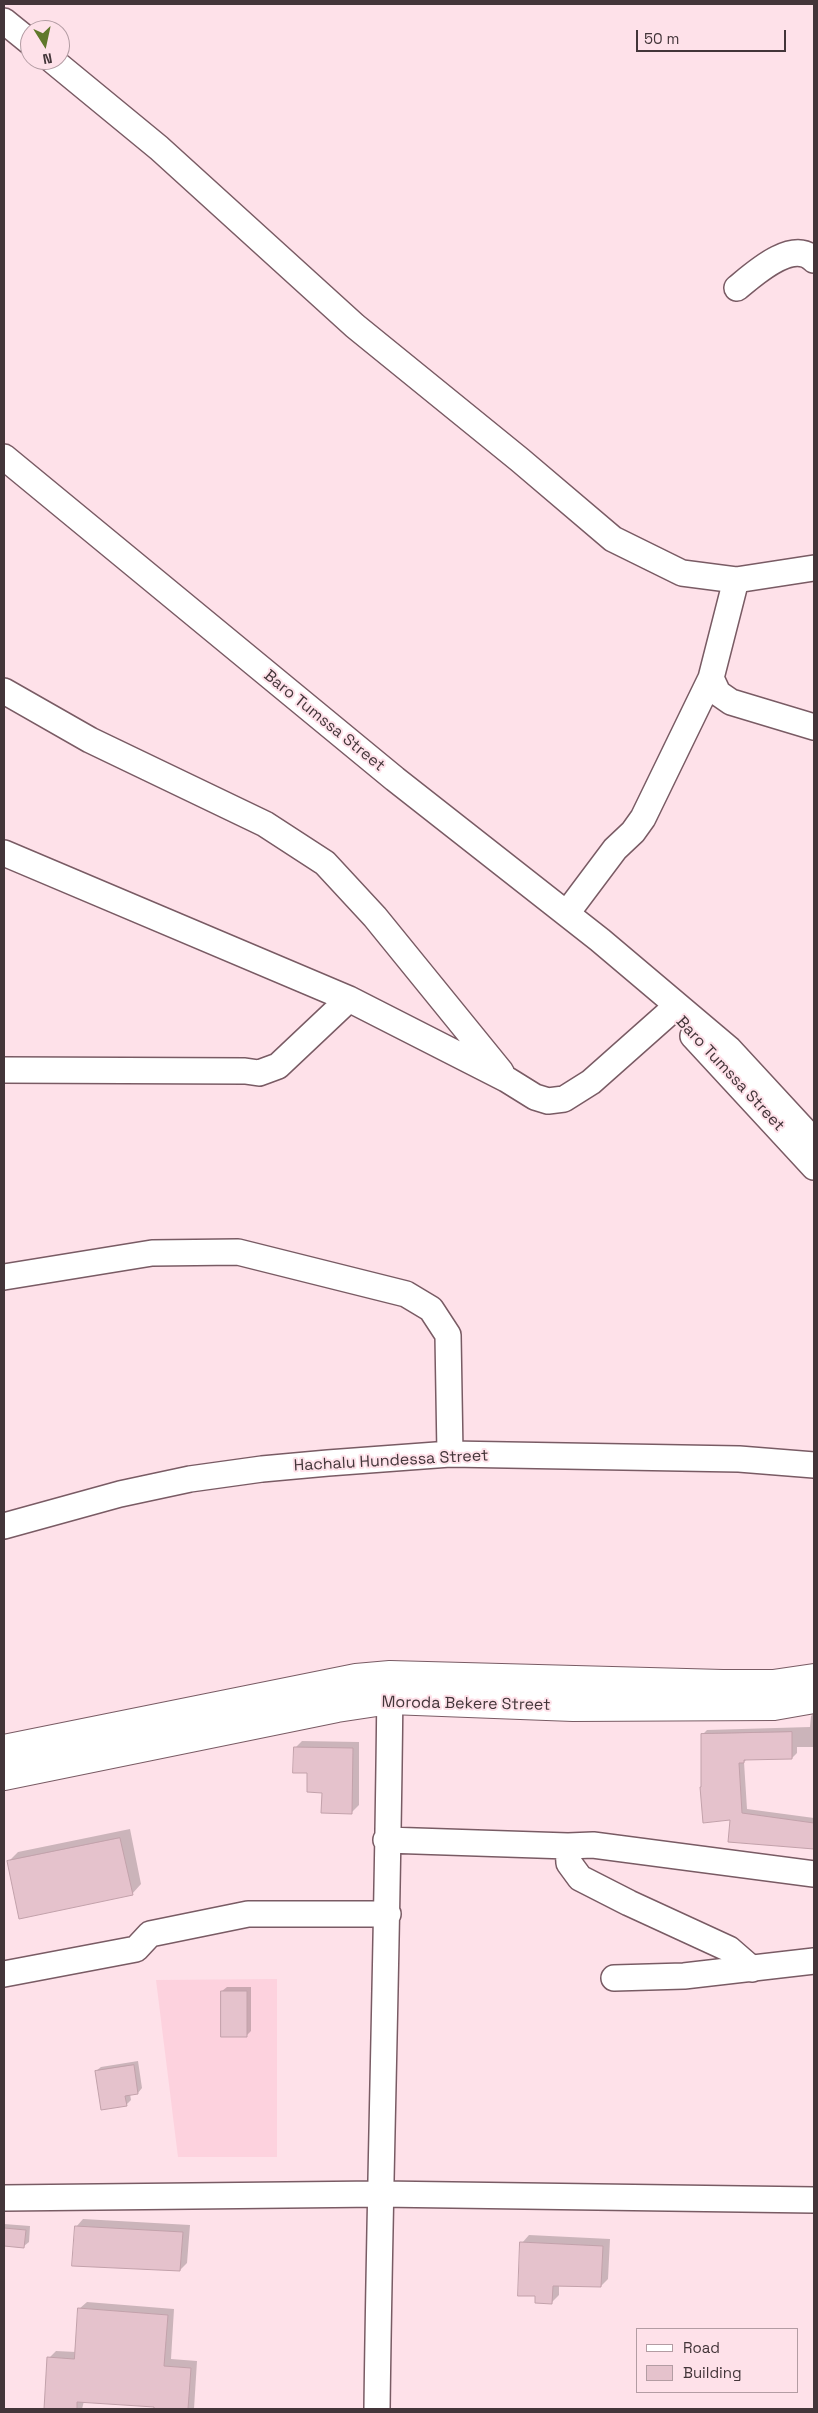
<!DOCTYPE html>
<style>
body{margin:0}
#map{position:relative;width:818px;height:2413px;overflow:hidden;background:#fee1e9;font-family:"Space Grotesk",sans-serif}
canvas{display:block}
.frame{position:absolute;inset:0;border:5px solid #433539;pointer-events:none}
.legend{position:absolute;left:636px;top:2328px;width:162px;height:65px;box-sizing:border-box;background:#fee1e9;border:1px solid #b39ca3;margin:0;padding:6px 9px;list-style:none;font-size:15px;color:#433539}
.legend li{display:flex;align-items:center;gap:10px;height:25px}
.legend b{width:25px;border:1px solid #b39ca3}
.north{position:absolute;left:20px;top:20px;width:50px;height:50px;box-sizing:border-box;background:#fee1e9;border:1px solid #b39ca3;border-radius:50%;rotate:170deg;font-size:14px;font-weight:700;line-height:20px;text-align:center;color:#433539}
.north::after{content:'';display:block;margin:auto;width:18px;height:22px;background:#60782b;clip-path:polygon(50% 0,100% 100%,50% 72%,0 100%)}
.scale{position:absolute;left:636px;top:30px;width:150px;height:22px;box-sizing:border-box;border:2px solid #433539;border-top:0;padding-left:6px;font-size:15px;line-height:18px;white-space:nowrap;color:#433539;-webkit-text-stroke:4px #fee1e9;paint-order:stroke}
</style>
<div id="map">
<canvas width="818" height="2413"></canvas>
<div class="frame"></div>
<ul class="legend">
<li><b style="height:6px;background:#fff"></b>Road</li>
<li><b style="height:14px;background:#e5c2cc"></b>Building</li>
</ul>
<div class="north">N</div>
<div class="scale">50 m</div>
</div>
<script>
const ctx = document.querySelector('canvas').getContext('2d');
ctx.lineJoin = 'round';
function fill(path, color) { ctx.fillStyle = color; ctx.fill(path, 'evenodd'); }
function trace(path, color, width, dash) { ctx.strokeStyle = color; ctx.lineWidth = width; ctx.lineCap = dash ? 'butt' : 'round'; ctx.setLineDash(dash || []); ctx.stroke(path); }
function write(font, color, halo, rows, align = 'center') {
  ctx.font = font + ' "Space Grotesk",sans-serif'; ctx.lineWidth = 4; ctx.setLineDash([]); ctx.textBaseline = 'middle'; ctx.strokeStyle = halo; ctx.fillStyle = color; for (const [text, x, y, turn = 0] of rows) {
    ctx.save(); ctx.translate(x, y); ctx.rotate((+turn || 0) * Math.PI / 180); ctx.textAlign = isNaN(turn) ? turn : align; if (halo) ctx.strokeText(text, 0, 0); ctx.fillText(text, 0, 0); ctx.restore();
  }
}
fill(new Path2D(`
 M277 1979V2157H178L156 1980Z`), '#fdd2de');
fill(new Path2D(`
 M814 1713V1747H797V1753L792 1758 747 1759 744 1762 747 1809 814 1818V1848L729 1841 732 1819 703 1786 702 1735 707 1730 810 1727 811 1716Z
 M302 1741 359 1742V1805L351 1813 323 1792 308 1772 295 1748Z
 M130 1829 141 1884 132 1894 8 1862 18 1852Z
 M227 1987H251V2031L246 2036 222 1991Z
 M138 2061 142 2088 138 2093 130 2094 131 2100 126 2105 96 2071 101 2067Z
 M83 2219 190 2225 187 2263 180 2270 76 2227Z
 M4 2224 30 2226 29 2242 24 2246 4 2245Z
 M529 2235 610 2239 608 2279 601 2286 559 2285V2295L552 2302 536 2295 522 2243Z
 M87 2302 174 2309 171 2359 197 2361 194 2409H155L156 2406 84 2401 82 2409H45L49 2358 56 2351 76 2352 79 2309Z`), '#0003');
const building = new Path2D(`
 M792 1732V1759L744 1760V1763H739L742 1813 814 1823V1849L728 1842 730 1820 703 1823 700 1787H701V1734Z
 M294 1747 353 1748 352 1814 321 1813 322 1793 307 1792V1773H293Z
 M120 1838 133 1895 19 1919 7 1861Z
 M221 1991H247V2037H221Z
 M134 2065 138 2094 125 2096 127 2106 101 2110 95 2071Z
 M75 2226 183 2232 180 2271 72 2266Z
 M4 2228 26 2230 24 2248 4 2246Z
 M520 2242 603 2246 601 2287 553 2286 552 2304 535 2303V2296H518Z
 M78 2308 168 2315 164 2366 191 2368 188 2409H154V2407L77 2402V2409H44L47 2357 74 2359Z`);
fill(building, '#e5c2cc');
trace(building, '#c2a1aa', 1);
const minor = new Path2D(`
 M4 21 30 42
 M52 60 159 148 355 326 520 460 613 539 682 573 736 580 814 568
 M737 288C754 274 793 238 814 260
 M4 457 395 779 600 940 729 1049 814 1141
 M736 580 711 678 718 693 731 702 814 727
 M4 691 90 740 265 824 325 863 375 917 501 1072
 M4 853 349 999 506 1079 535 1097 548 1101 564 1099 591 1082 671 1011
 M567 913 615 849 633 832 643 818 711 678
 M693 1036 814 1167
 M4 1070 245 1071 259 1073 278 1066 349 999
 M4 1277 152 1253 238 1252 406 1294 431 1309 448 1335 450 1454
 M4 1526 120 1494 190 1479 262 1469 328 1463 450 1454 739 1459 814 1465
 M386 1840 568 1846 593 1845 814 1874
 M568 1846 569 1863 580 1878 629 1903 729 1949 752 1969
 M4 1974 136 1949 150 1934 248 1914H388
 M614 1978 684 1976 814 1961
 M4 2198 380 2194 814 2200
 M377 2409C380 2166 388 1923 390 1680`);
const highway = new Path2D(`
 M4 1749 356 1678 390 1675 723 1684H773L814 1678
 M4 1776 337 1708 390 1700 573 1707 774 1706 814 1699`);
trace(minor, '#795b64', 28);
trace(highway, '#795b64', 30);
trace(minor, '#fff', 25);
trace(highway, '#fff', 28);
write('16px', '#433539', '#fee1e9', [
 ["Baro Tumssa Street",324,721,39],
 ["Baro Tumssa Street",730,1074,47],
 ["Hachalu Hundessa Street",391,1461,-3],
 ["Moroda Bekere Street",466,1704,1]
]);
</script>
